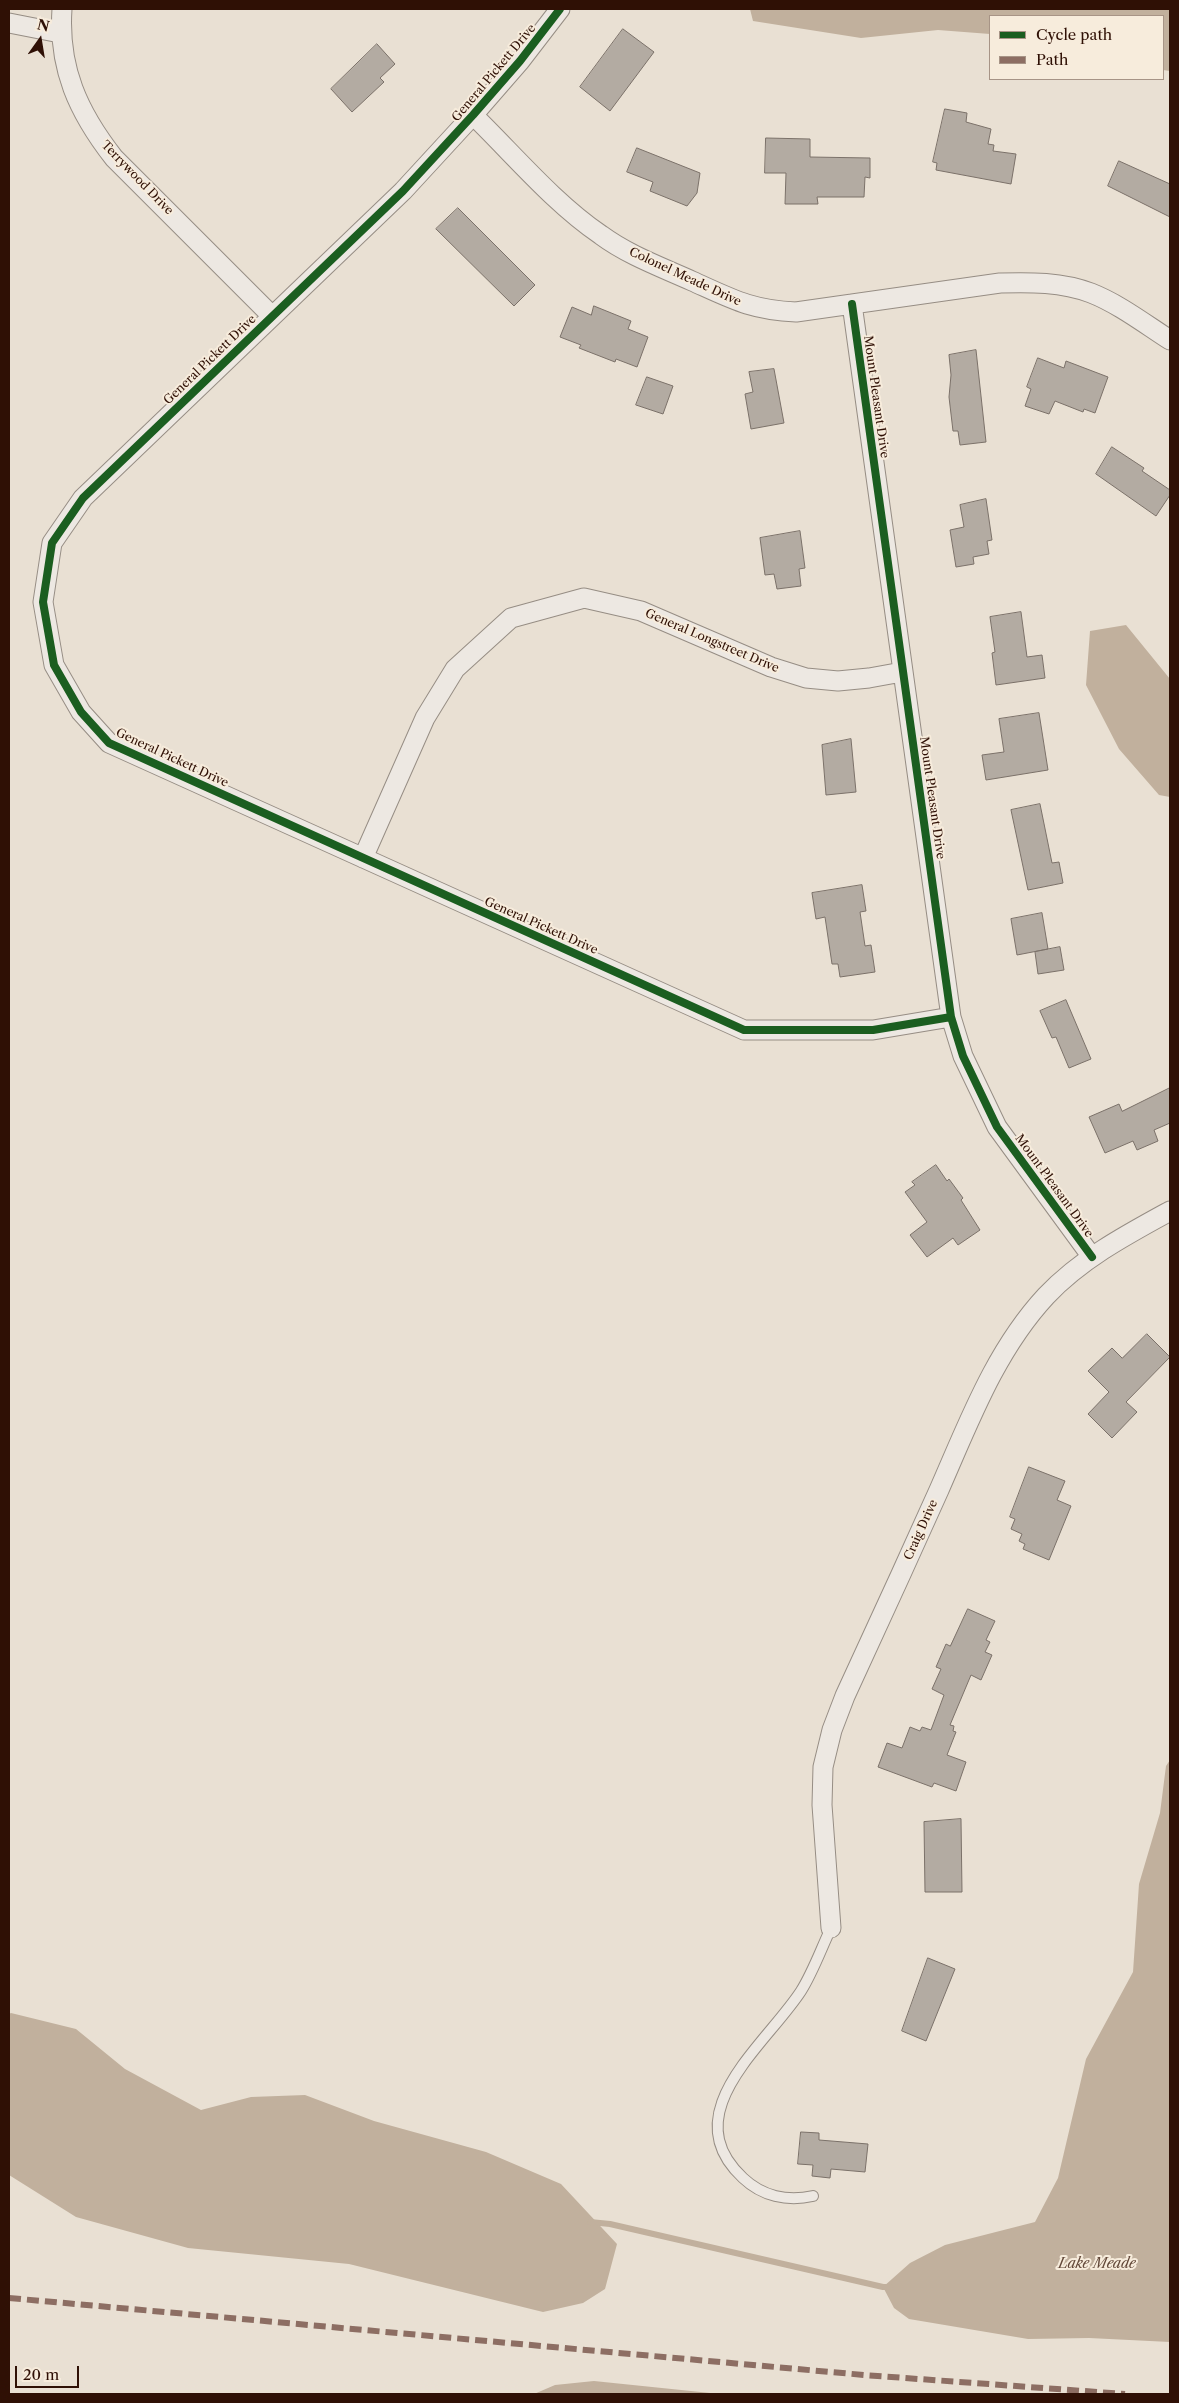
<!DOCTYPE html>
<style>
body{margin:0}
#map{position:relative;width:1179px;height:2403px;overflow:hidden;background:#e9e0d3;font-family:"Libre Caslon Text",serif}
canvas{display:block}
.frame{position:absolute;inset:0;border:10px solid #2f1005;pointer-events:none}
.legend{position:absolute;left:989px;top:15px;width:175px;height:65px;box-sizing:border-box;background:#f7ecdc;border:1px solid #a79486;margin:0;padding:6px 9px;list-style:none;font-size:15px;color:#2f1005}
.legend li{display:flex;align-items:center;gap:10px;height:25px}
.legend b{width:25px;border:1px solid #a79486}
.north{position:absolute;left:15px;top:15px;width:50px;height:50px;-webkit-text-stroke:4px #f7ecdc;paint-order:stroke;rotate:13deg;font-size:14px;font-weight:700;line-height:20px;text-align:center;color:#2f1005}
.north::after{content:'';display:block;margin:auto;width:18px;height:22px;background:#2f1005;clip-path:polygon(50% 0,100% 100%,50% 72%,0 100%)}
.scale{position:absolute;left:15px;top:2366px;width:64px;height:22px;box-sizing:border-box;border:2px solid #2f1005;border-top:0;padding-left:6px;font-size:15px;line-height:18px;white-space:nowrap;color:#2f1005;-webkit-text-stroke:4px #f7ecdc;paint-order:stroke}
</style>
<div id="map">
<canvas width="1179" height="2403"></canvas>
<div class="frame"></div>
<ul class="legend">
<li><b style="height:6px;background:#1b5e20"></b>Cycle path</li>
<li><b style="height:6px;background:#8d6e63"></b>Path</li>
</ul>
<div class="north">N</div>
<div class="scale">20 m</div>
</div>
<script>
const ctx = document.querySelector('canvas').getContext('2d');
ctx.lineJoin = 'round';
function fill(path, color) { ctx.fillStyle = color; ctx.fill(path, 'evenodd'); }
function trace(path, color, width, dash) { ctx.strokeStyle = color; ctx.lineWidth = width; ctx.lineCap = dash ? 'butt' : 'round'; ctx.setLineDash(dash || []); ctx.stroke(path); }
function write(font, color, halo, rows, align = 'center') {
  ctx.font = font + ' "Libre Caslon Text",serif'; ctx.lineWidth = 4; ctx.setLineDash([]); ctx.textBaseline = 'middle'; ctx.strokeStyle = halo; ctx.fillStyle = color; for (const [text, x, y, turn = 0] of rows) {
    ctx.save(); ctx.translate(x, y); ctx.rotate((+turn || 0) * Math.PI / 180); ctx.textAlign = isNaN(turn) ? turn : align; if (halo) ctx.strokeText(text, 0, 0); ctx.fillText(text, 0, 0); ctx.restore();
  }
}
fill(new Path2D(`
 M750 9H1170V71L1163 70V16H990V34L938 30 861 38 753 21Z
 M1126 625 1170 679V797L1159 795 1119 749 1086 685 1090 631Z
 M1170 1760V2342L1089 2338 1028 2339 909 2319 894 2308 883 2287 910 2263 945 2245 1035 2222 1058 2178 1086 2059 1133 1972 1139 1884 1160 1813 1166 1766Z
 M11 2013 76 2029 125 2069 201 2110 251 2097 305 2095 374 2121 486 2152 561 2184 617 2244 605 2289 583 2303 543 2312 349 2264 188 2248 76 2217 9 2175V2014Z
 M594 2381 720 2394H534L555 2385Z`), '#c1b09d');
trace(new Path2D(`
 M590 2222 610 2224 883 2287H890`), '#c1b09d', 6);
const building = new Path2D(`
 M623 29 654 52 610 111 580 87Z
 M377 44 395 64 380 78 384 82 352 112 331 89Z
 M945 109 967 113 966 122 991 129 988 144 994 145 993 151 1016 154 1011 184 936 170 937 163 933 162Z
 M766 138 810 139V157L870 158V178L865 177 864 197H817L818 204H785L786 173H765Z
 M637 148 700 173 697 193 687 206 650 191 653 182 627 172Z
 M1119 161 1170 184V217L1108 186Z
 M458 208 535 285 514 306 436 229Z
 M594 306 631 321 628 329 648 337 637 367 616 359 615 362 579 348 581 345 560 337 572 307 591 315Z
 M976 350 986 442 960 445 958 431H953L949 397 951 375 949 355Z
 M1038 358 1064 368 1066 361 1108 377 1095 413 1084 409 1083 412 1055 401 1049 414 1025 406 1031 389 1027 387Z
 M774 369 784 423 751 429 745 394 753 392 749 372Z
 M647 377 673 386 663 414 636 405Z
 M1112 447 1144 468 1142 471 1170 490V495L1156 516 1096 474Z
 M986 499 992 540 987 541 989 554 973 557 974 564 956 567 950 530 964 527 960 505Z
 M800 531 805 568 799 569 801 586 777 589 774 574 765 575 760 538Z
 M1021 612 1027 657 1042 655 1045 678 996 685 992 653 995 652 990 617Z
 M1039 713 1048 770 986 780 982 755 1004 752 999 719Z
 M851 739 856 792 826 795 822 745Z
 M1040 804 1052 863 1059 862 1063 883 1028 890 1011 810Z
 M862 885 866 911 860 912 865 946 871 945 875 972 840 977 838 964H832L825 917 816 919 812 893Z
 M1042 913 1048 949 1017 955 1011 919Z
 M1060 947 1064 970 1038 974 1035 952Z
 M1066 1000 1091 1059 1069 1068 1056 1037 1052 1038 1040 1011Z
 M1170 1088V1123L1154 1130 1158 1141 1137 1150 1133 1141 1105 1153 1089 1117 1119 1104 1122 1111Z
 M936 1165 947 1181 949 1179 963 1198 961 1200 980 1230 958 1245 953 1238 927 1257 910 1235 927 1222 905 1192 915 1185 912 1182Z
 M1147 1334 1170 1357 1126 1402 1137 1412 1112 1438 1088 1414 1109 1392 1088 1371 1112 1348 1122 1358Z
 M1029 1467 1065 1481 1057 1500 1071 1506 1049 1560 1023 1549 1025 1544 1019 1541 1022 1534 1011 1529 1015 1519 1010 1517Z
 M968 1609 995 1621 986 1640 990 1642 985 1652 992 1655 981 1680 971 1675 950 1725 954 1726 953 1731 956 1732 947 1755 966 1762 956 1791 934 1783 932 1787 878 1767 887 1743 902 1748 910 1727 920 1731 922 1727 931 1730 944 1695 932 1689 941 1669 936 1667 946 1644 950 1646Z
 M961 1819 962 1892H925L924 1822Z
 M928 1958 955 1969 926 2041 902 2031Z
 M801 2132 819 2133V2140L868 2144 865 2172 831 2169 830 2178 812 2176 813 2165 798 2164Z`);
fill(building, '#b3aba2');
trace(building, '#7b7169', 1);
const service = new Path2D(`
 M813 2196C787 2202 762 2196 743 2178 673 2113 766 2045 801 1991 813 1972 821 1949 831 1928`);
const minor = new Path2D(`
 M62 9C58 68 78 112 114 158L272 316
 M560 9 520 61 473 115 403 191 83 498 52 543 43 602 54 665 81 712 109 743 744 1030H873L951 1017
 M9 23 60 33
 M473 115C514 155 554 203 601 235 628 255 661 267 692 281 732 299 751 310 796 312L1000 283C1030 282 1062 282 1091 293 1119 304 1145 324 1170 340
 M852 304 951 1017 963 1056 997 1127 1092 1257
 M363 858 425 718 455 669 511 618 584 598 641 611 771 667 806 678 838 681 869 678 902 672
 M831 1928 822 1805 823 1767 832 1730 845 1696C877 1627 908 1559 939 1490 969 1422 995 1351 1046 1296 1081 1259 1126 1235 1170 1211`);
trace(service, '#968d84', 12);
trace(minor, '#968d84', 21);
trace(service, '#ede8e2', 10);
trace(minor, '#ede8e2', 19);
trace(new Path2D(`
 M9 2298 864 2375 1125 2394`), '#8d6e63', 6, [12, 6]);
trace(new Path2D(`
 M560 9 520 61 473 115 403 191 83 498 52 543 43 602 54 665 81 712 109 743 744 1030H873L951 1017
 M852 304 951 1017 963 1056 997 1127 1092 1257`), '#1b5e20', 8);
write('12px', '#2f1005', '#f7ecdc', [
 ["General Pickett Drive",494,73,-50],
 ["Terrywood Drive",137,178,46],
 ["Colonel Meade Drive",685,277,25],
 ["General Pickett Drive",210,360,-44],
 ["Mount Pleasant Drive",876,397,82],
 ["General Longstreet Drive",712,641,23],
 ["General Pickett Drive",172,758,25],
 ["Mount Pleasant Drive",932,798,82],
 ["General Pickett Drive",541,926,24],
 ["Mount Pleasant Drive",1054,1186,54],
 ["Craig Drive",921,1530,-66]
]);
write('italic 14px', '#634839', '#f7ecdc', [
 ["Lake Meade",1097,2264]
]);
</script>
